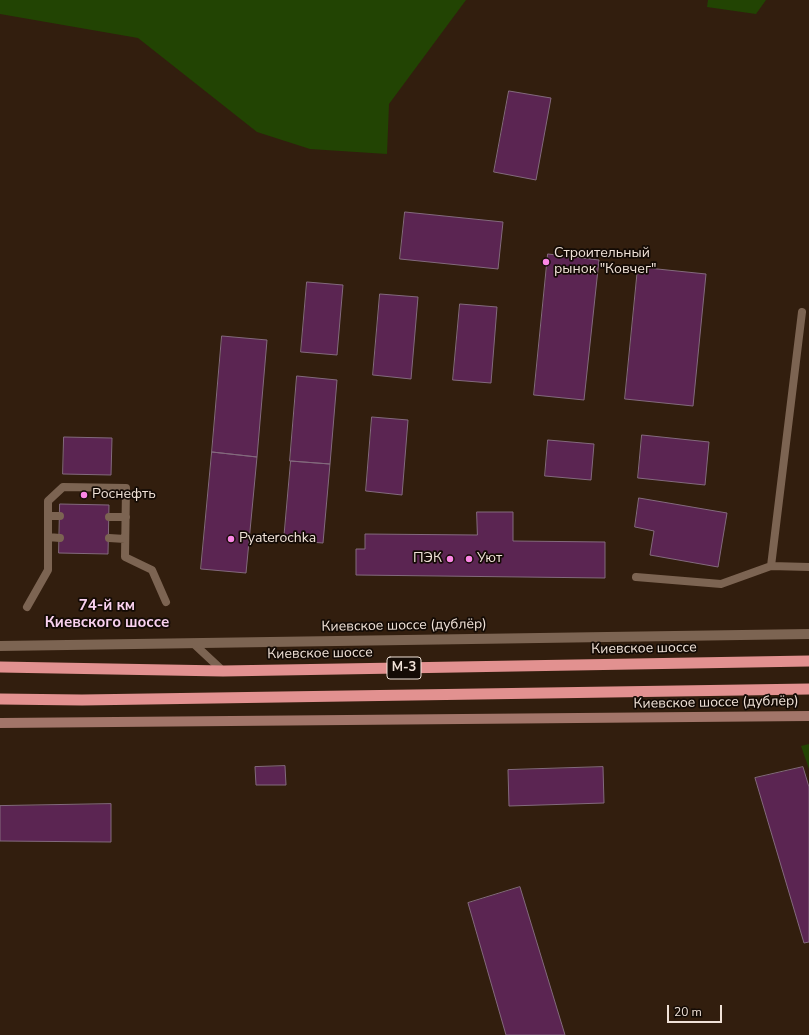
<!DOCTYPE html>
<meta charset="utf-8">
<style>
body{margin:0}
#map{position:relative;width:809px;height:1035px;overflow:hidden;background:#321e0e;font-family:"Nunito Sans",sans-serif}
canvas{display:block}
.scale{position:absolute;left:667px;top:1005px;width:55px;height:18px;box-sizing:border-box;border:2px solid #f0e2d8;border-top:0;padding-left:5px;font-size:12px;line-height:14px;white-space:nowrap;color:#f0e2d8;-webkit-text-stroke:3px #140b05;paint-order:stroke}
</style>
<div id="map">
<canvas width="809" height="1035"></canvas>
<div class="scale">20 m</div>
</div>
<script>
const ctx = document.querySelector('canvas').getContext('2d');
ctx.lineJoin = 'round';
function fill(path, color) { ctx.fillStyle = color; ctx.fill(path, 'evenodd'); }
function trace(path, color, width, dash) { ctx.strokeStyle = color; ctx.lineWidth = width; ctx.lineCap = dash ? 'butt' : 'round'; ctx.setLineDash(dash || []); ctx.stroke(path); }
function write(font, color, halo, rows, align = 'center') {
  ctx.font = font + ' "Nunito Sans",sans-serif'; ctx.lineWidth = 3.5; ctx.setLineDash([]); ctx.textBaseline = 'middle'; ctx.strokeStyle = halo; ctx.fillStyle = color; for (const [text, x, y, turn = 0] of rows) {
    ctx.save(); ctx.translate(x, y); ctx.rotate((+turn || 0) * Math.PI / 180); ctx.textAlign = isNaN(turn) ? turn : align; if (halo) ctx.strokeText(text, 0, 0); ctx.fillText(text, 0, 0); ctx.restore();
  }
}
fill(new Path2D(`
 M0 0H466L389 104 387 154 310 149 257 132 138 38 0 14Z
 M708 0H766L756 14 707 7Z
 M809 744V769L801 746Z`), '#224403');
const building = new Path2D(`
 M509 91 551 98 536 180 494 172Z
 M405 212 503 222 498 269 400 259Z
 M548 254 599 260 584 400 534 395Z
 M638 267 706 274 693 406 625 399Z
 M307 282 343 285 337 355 301 352Z
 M380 294 418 297 411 379 373 375Z
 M460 304 497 307 491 383 453 380Z
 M222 336 267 340 257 457 212 452Z
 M297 376 337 380 330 464 290 461Z
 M372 417 408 420 402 495 366 491Z
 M642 435 709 442 705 485 638 478Z
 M64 437 112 438 111 475 63 474Z
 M548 440 594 444 591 480 545 476Z
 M212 452 257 457 246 573 201 569Z
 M291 461 330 464 323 543 284 540Z
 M639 498 727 513 718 567 650 555 654 531 635 527Z
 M60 504 109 505 108 554 59 553Z
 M477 512H513V541L605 542V578L356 575V549H365V534L477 535Z
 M285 766 286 785H256L255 767Z
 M603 767 604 803 509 806 508 770Z
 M803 767 809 787V942L804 943 755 778Z
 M111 804V842L0 841V806Z
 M520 887 565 1035H506L468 903Z`);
fill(building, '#5b2552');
trace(building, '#836a7d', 1);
trace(new Path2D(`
 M48 516H60
 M109 517H126
 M48 537 60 538
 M109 538 125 539
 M771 566 802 312
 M636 577 721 584 771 566 809 567
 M27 607 48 570V501L63 487 126 488 125 557 152 570 166 602
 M193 643 223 671`), '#7c6452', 8);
trace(new Path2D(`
 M0 646 809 634`), '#7c6452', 10);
trace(new Path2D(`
 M0 723 809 716`), '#a27569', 10);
trace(new Path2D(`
 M0 667 223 671 809 661
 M0 699 82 700 809 689`), '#e29190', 11);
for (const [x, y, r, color] of [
 [546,262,4,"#fb86e5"],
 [84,495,4,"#fb86e5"],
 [231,539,4,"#fb86e5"],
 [450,559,4,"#fb86e5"],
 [469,559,4,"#fb86e5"]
]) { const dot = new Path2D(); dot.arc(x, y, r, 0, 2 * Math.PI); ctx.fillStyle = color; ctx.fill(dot); trace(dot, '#140b05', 1.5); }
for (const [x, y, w] of [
 [404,668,34]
]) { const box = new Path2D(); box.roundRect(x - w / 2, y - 11, w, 22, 3); ctx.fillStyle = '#140b05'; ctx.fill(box); trace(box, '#f0e2d8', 1); }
write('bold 13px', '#f0e2d8', null, [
 ["М-3",404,668]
]);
write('14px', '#f0e2d8', '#140b05', [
 ["Строительный",554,254],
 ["рынок \"Ковчег\"",554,270],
 ["Роснефть",92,495],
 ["Pyaterochka",239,539],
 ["ПЭК",442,559,"right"],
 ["Уют",477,559]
], 'left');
write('14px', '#f0e2d8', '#140b05', [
 ["Киевское шоссе (дублёр)",404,626,-1],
 ["Киевское шоссе",644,649,-1],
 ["Киевское шоссе",320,654,-1],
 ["Киевское шоссе (дублёр)",716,703,-1]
]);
write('bold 15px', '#f9d1ef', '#140b05', [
 ["74-й км",107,606],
 ["Киевского шоссе",107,623]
]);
</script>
